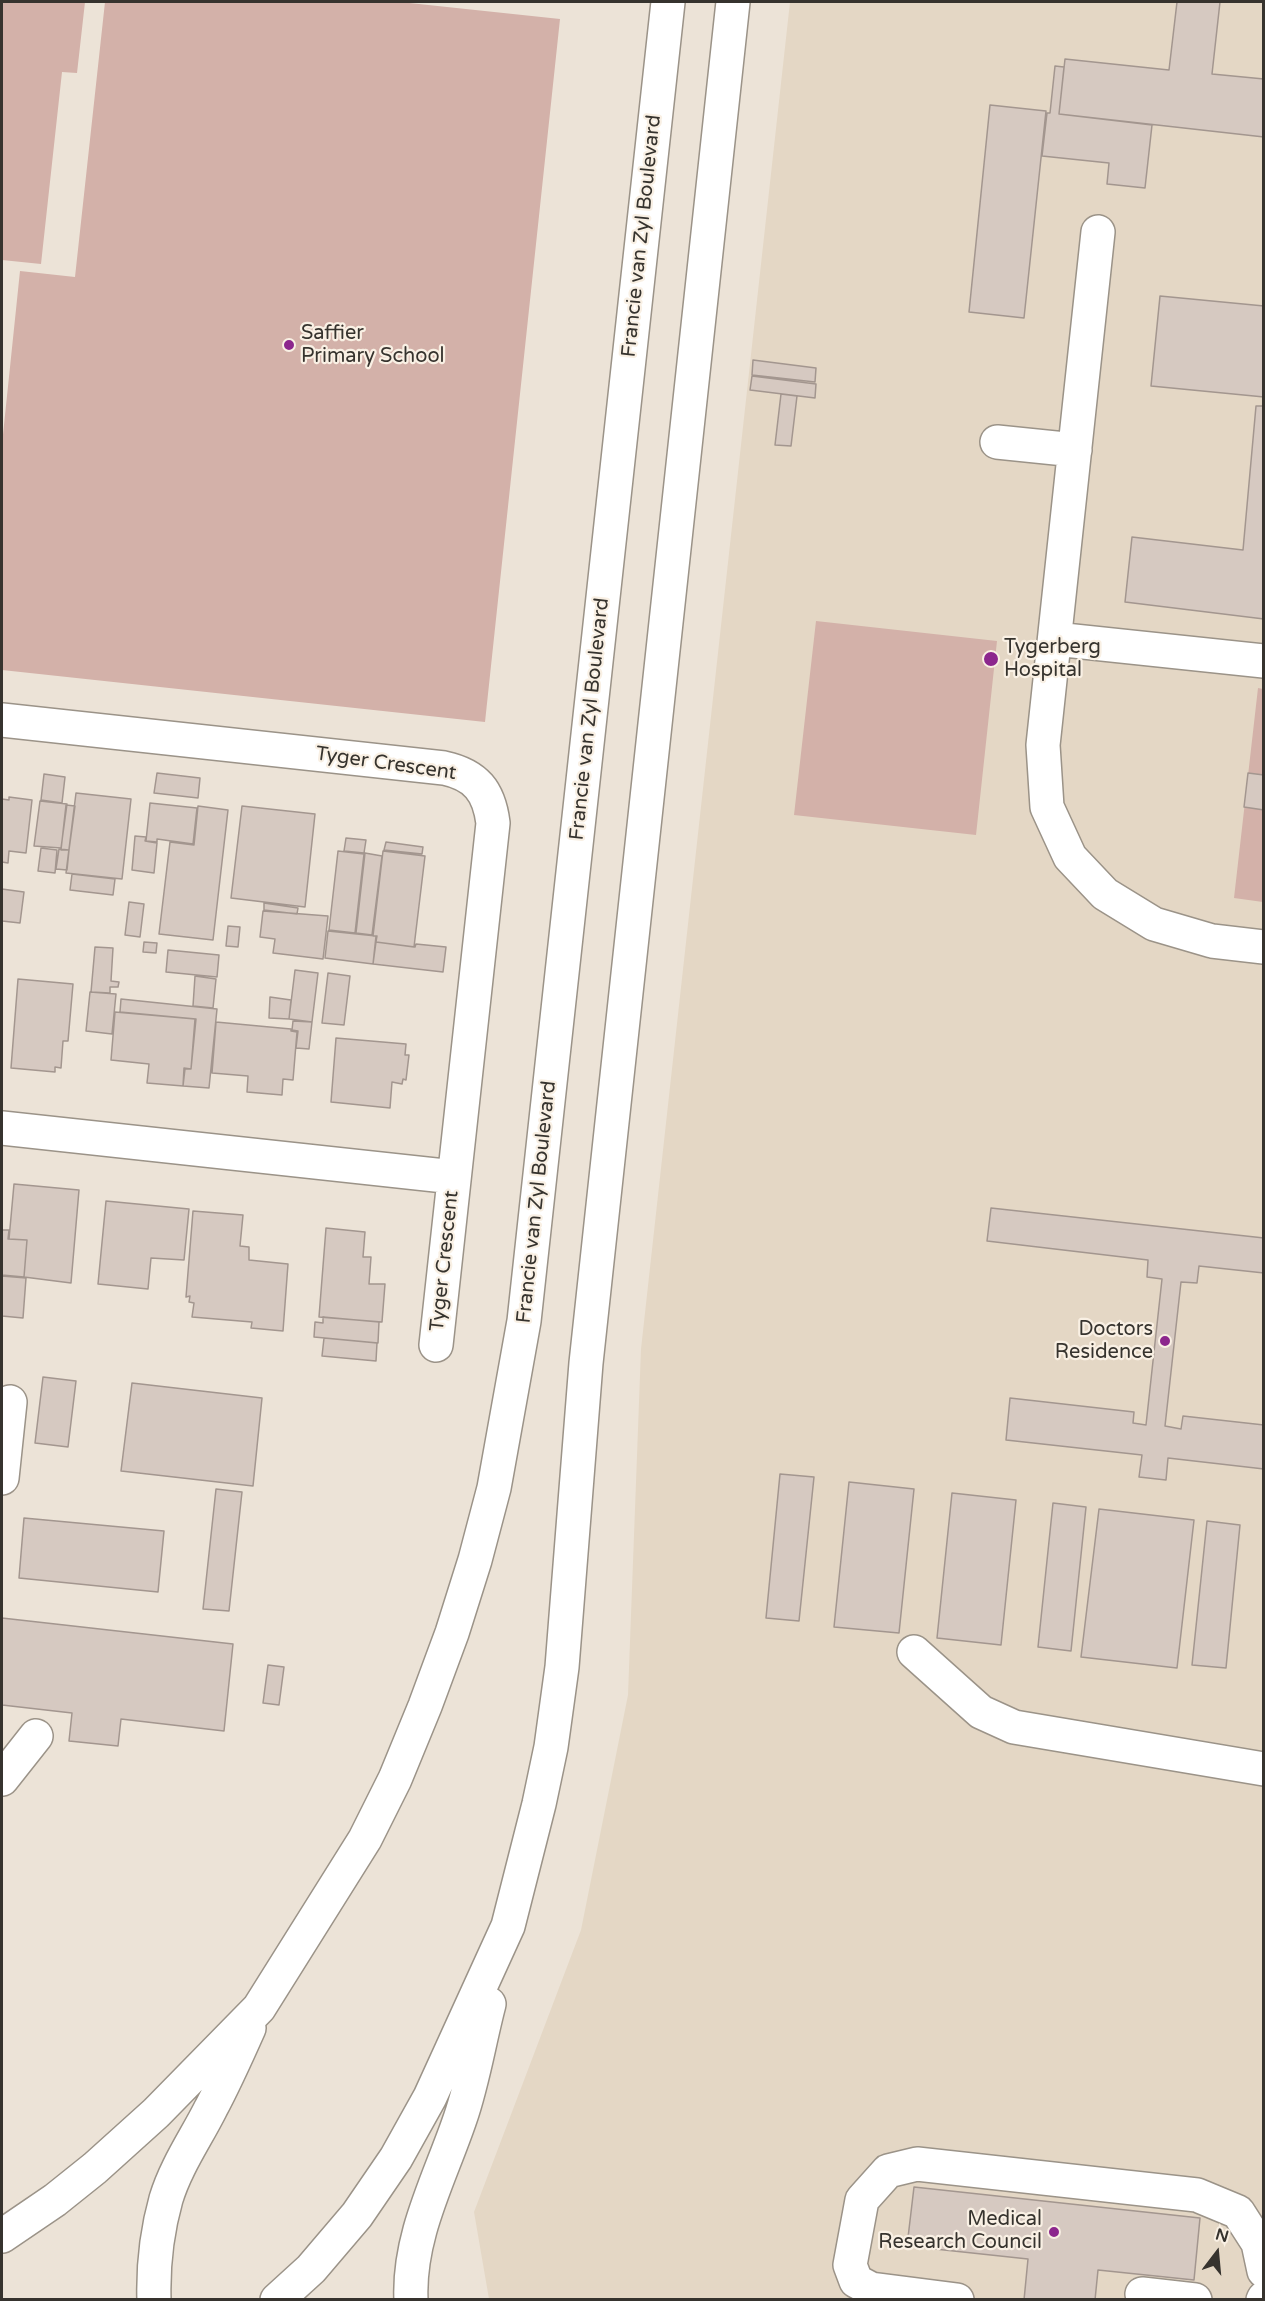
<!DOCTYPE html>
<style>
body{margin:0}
#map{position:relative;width:1265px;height:2301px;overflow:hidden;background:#ece3d7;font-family:"Varela Round",sans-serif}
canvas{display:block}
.frame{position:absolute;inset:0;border:3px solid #36332e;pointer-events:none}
.north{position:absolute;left:1187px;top:2223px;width:60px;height:60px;-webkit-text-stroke:4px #f9f0e4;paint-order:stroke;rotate:16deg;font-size:16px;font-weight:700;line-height:24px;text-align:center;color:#36332e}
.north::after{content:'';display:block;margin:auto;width:21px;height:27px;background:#36332e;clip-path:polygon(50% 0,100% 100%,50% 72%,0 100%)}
</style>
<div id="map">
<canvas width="1265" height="2301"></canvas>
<div class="frame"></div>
<div class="north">N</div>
</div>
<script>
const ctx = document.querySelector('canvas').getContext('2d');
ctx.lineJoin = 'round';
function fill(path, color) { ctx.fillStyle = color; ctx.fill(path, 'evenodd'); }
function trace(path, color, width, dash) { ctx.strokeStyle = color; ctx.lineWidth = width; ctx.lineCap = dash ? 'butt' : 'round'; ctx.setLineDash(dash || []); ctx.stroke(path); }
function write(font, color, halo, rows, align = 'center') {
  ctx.font = font + ' "Varela Round",sans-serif'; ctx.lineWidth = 4.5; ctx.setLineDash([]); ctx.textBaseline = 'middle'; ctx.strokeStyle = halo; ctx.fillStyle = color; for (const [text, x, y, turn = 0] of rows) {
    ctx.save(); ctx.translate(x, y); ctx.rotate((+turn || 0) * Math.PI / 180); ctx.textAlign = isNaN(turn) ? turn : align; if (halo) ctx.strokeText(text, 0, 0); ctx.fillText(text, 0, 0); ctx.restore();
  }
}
fill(new Path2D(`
 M790 2H1263V2299H489L474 2212 581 1930 628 1695 641 1349Z`), '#e4d7c5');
fill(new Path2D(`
 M2 2H85L77 73 62 72 41 264 2 260Z
 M105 2H400L560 19 485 722 2 670V444L20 271 75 277Z
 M816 621 997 641 976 835 794 815Z
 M1258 688 1263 689V902L1234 898Z`), '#d3b1a9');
const building = new Path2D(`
 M1177 2H1220L1212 74 1264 79V137L1059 114 1065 59 1169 70Z
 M1055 66 1064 67 1059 114 1152 125 1145 188 1107 184 1109 163 1042 156 1047 113H1050Z
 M990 105 1046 111 1024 318 969 312Z
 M1160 296 1264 306V397L1151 386Z
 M753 360 816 368 815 382 752 375Z
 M752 376 816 384 815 398 750 390Z
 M781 394 797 396 791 446 775 445Z
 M1256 406H1264V619L1125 602 1132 537 1243 550Z
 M157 773 200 778 198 798 154 793Z
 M1248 773 1264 775V810L1244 807Z
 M44 774 65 777 62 803 41 800Z
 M76 793 131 799 122 879 66 873Z
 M9 797 32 800 26 853 9 851 8 863 2 862V799L9 800Z
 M40 801 67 804 61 848 34 846Z
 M150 803 197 808 193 844 157 839V842L146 841Z
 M66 805 75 806 69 850H61Z
 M198 806 228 810 213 940 159 934 170 842 194 845Z
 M242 806 315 814 305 907 231 898Z
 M135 836 146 837 145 841 157 843 154 873 132 870Z
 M346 838 366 840 364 853 344 851Z
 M386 842 423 847 422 854 384 850Z
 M41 848 57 850 55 873 38 871Z
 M59 849 69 850 67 870 56 869Z
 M338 851 364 854 355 933 329 930Z
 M383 851 425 856 414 947 376 942 377 936H373Z
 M365 853 382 856 372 935 356 933Z
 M72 874 115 879 113 895 70 890Z
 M2 889 24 892 20 923 2 921Z
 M129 902 144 904 140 937 125 935Z
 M264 903 298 908 297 914 264 910Z
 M263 911 328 916 323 959 273 953 275 939 260 937Z
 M228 926 240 927 238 947 226 946Z
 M328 931 376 936 373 964 325 958Z
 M144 942 157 943 156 953 143 952Z
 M376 942 415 947 416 944 446 947 443 972 373 964Z
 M95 947 113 948 111 981 119 982 118 987H110V993L91 992Z
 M168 950 219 955 217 977 166 972Z
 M295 970 318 973 312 1022 289 1019Z
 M328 973 350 976 344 1025 322 1023Z
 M195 976 216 979 213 1008 193 1006Z
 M18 979 73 984 68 1041H63L61 1068 55 1067V1072L11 1068Z
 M90 992 116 994 112 1034 86 1031Z
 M270 997 291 1000 289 1019 269 1018Z
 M121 999 217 1009 209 1088 183 1086 185 1069H191L196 1019 120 1012Z
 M115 1012 195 1019 191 1069 184 1068 183 1086 147 1083 149 1064 111 1060Z
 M293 1021 312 1022 309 1049 296 1048 298 1031 292 1030Z
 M216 1022 291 1029V1031L297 1032 293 1080 283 1079 282 1095 247 1092 248 1076 212 1073Z
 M336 1038 406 1044 405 1055H409L406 1080 403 1079 402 1084 392 1082 390 1108 331 1102Z
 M14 1184 79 1190 71 1283 24 1277 27 1240 9 1239Z
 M106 1201 189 1209 184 1260 151 1258 148 1289 98 1284Z
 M991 1208 1264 1238V1273L1199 1266 1197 1283 1181 1282 1165 1426 1181 1429 1183 1416 1264 1425V1469L1168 1458 1166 1480 1139 1477 1142 1455 1006 1440 1010 1398 1134 1412 1133 1423 1146 1425 1162 1279 1147 1277 1148 1260 987 1241Z
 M193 1211 243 1215 240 1246 249 1247V1260L288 1264 283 1331 251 1328 252 1322 192 1317 194 1303 189 1302 190 1296 186 1297Z
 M326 1228 365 1232 363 1257H371L369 1284H385L382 1322 319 1317Z
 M2 1230H9L8 1239 27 1240 24 1277 2 1275Z
 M2 1276 26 1278 23 1318 2 1316Z
 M323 1317 379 1322 378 1343 314 1337 315 1322 323 1323Z
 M324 1338 377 1343 376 1361 322 1356Z
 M43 1377 76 1381 68 1447 35 1443Z
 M132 1383 262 1398 253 1486 121 1471Z
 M780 1474 814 1477 799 1621 766 1618Z
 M849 1482 914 1489 899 1633 834 1627Z
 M216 1489 242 1492 229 1611 203 1609Z
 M952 1493 1016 1500 1001 1645 937 1638Z
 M1053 1503 1086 1507 1071 1651 1038 1647Z
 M1099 1509 1194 1520 1177 1668 1081 1657Z
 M24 1518 164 1531 158 1592 19 1578Z
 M1207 1521 1240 1525 1226 1668 1192 1665Z
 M2 1618 233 1644 224 1731 121 1719 118 1746 69 1741 72 1713 2 1705Z
 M268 1665 284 1667 279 1705 263 1703Z
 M914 2187 1200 2218 1194 2280 1098 2270 1095 2300H1024L1028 2259 907 2246Z`);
fill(building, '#d6c9c1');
trace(building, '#a3968f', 1.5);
const minor = new Path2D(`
 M1098 232 1043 745 1047 807 1070 857 1105 894 1154 924 1212 941 1264 947
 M997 442 1075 450
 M1055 639 1264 661
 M2 720 444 768C476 775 489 791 493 823L436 1345
 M2 1128 454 1177
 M2 1478 10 1402
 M914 1652 981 1712 1014 1727 1264 1769
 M2 1779 36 1736
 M1142 2294 1195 2300
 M957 2300 871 2289 856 2281 850 2265 862 2200 888 2171 917 2164 1197 2195 1238 2212 1258 2243 1264 2271
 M1263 2300 1264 2298`);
const major = new Path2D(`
 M2 2236 55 2200 95 2168 156 2113 259 2008 365 1839 395 1779 425 1706 452 1633 475 1560 494 1488 524 1321 668 2
 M154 2300C153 2266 157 2231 166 2199 176 2166 196 2138 211 2108 225 2082 237 2055 249 2028
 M277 2300 311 2269 357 2215 396 2158 430 2097 508 1926 539 1804 551 1747 562 1667 586 1363 733 2
 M411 2300C408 2236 440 2178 460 2119 473 2082 479 2042 489 2004`);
trace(minor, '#9b9388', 36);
trace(major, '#9b9388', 36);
trace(minor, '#fff', 33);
trace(major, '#fff', 33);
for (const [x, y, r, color] of [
 [289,345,6,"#8c268d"],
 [991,659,8,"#8c268d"],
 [1165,1341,6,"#8c268d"],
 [1054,2232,6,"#8c268d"]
]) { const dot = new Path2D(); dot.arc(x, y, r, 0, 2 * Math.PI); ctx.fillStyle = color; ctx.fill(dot); trace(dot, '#f9f0e4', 2); }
write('20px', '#36332e', '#f9f0e4', [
 ["Francie van Zyl Boulevard",642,236,-84],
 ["Francie van Zyl Boulevard",590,719,-84],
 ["Tyger Crescent",386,764,8],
 ["Francie van Zyl Boulevard",537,1202,-84],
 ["Tyger Crescent",445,1261,-84]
]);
write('20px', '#36332e', '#f9f0e4', [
 ["Saffier",301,334],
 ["Primary School",301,357],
 ["Tygerberg",1004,648],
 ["Hospital",1004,671],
 ["Doctors",1153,1330,"right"],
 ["Residence",1153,1353,"right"],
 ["Medical",1042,2220,"right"],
 ["Research Council",1042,2243,"right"]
], 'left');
</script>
